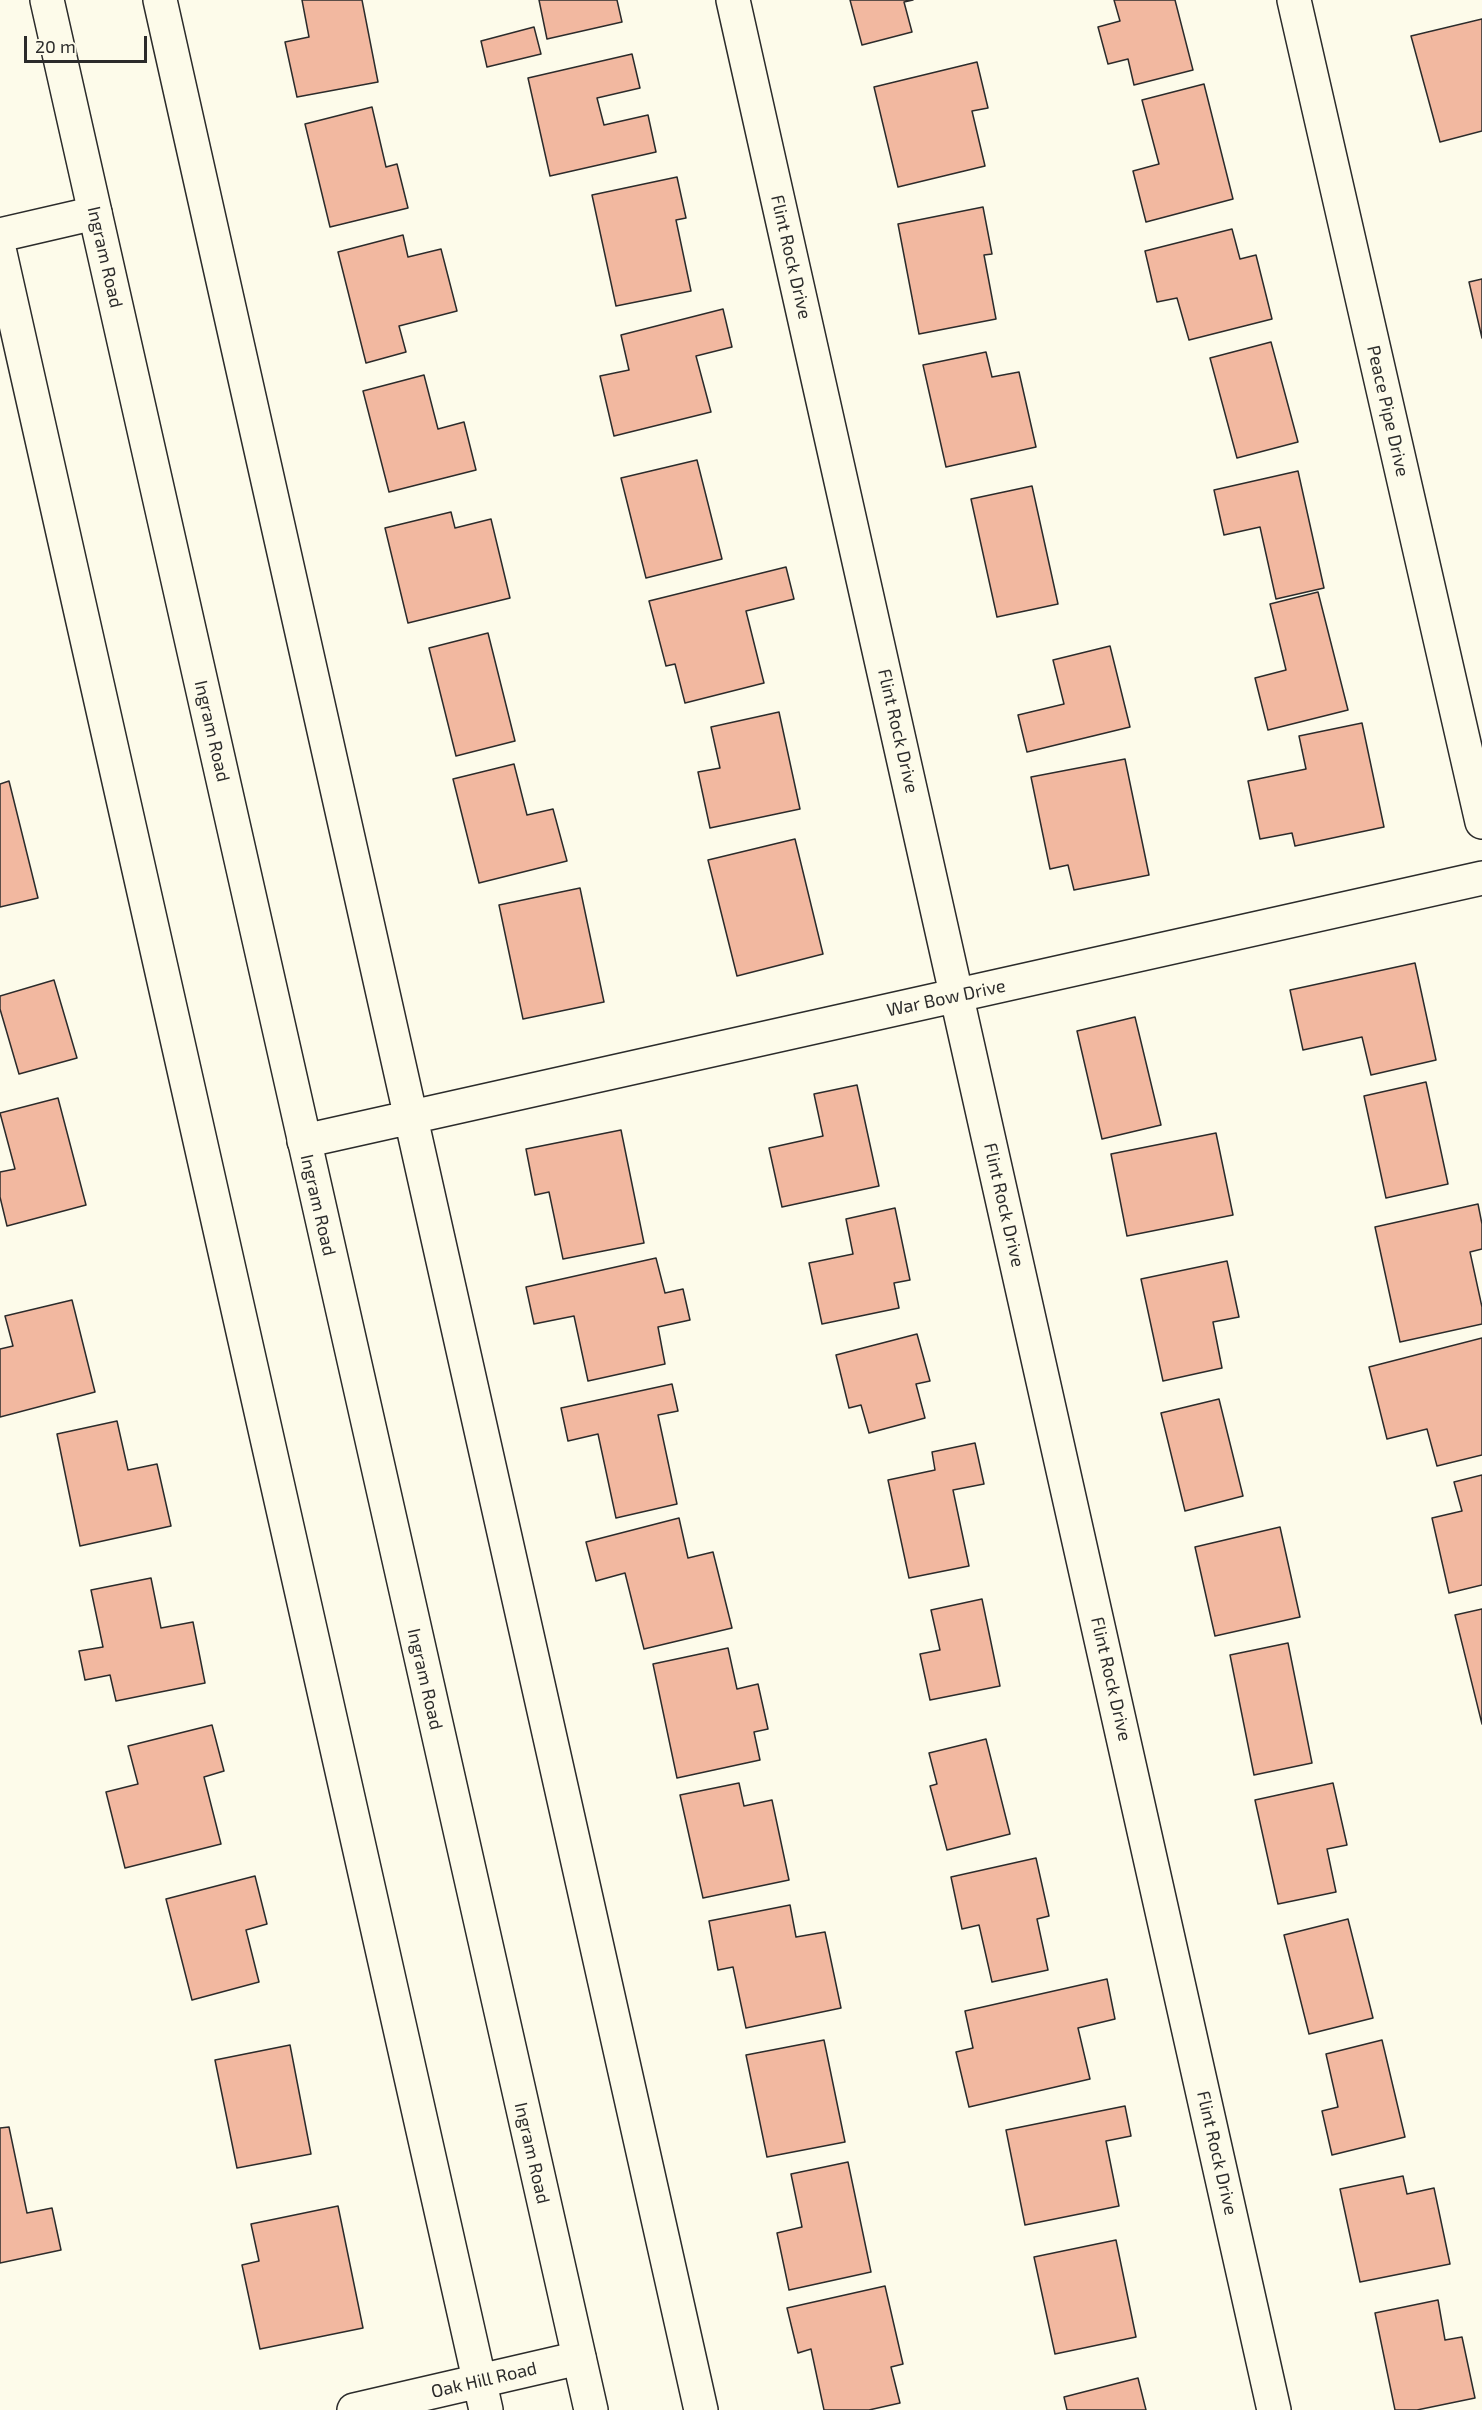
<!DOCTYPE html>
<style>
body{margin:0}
#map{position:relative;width:1482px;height:2410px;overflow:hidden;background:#fdfbea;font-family:"Exo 2",sans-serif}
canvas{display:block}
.scale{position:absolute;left:24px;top:36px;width:123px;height:27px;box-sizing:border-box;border:3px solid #2b2b2b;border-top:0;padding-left:8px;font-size:18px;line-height:21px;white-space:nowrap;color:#2b2b2b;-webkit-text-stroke:4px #fdfbea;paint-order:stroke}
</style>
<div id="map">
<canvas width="1482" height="2410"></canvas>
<div class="scale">20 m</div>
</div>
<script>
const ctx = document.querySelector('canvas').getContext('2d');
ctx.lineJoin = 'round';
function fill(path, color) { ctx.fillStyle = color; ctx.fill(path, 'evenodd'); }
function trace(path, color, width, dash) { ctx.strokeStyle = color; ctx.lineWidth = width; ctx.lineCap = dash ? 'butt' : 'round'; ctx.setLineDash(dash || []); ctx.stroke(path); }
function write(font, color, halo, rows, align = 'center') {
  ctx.font = font + ' "Exo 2",sans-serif'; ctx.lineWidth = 4.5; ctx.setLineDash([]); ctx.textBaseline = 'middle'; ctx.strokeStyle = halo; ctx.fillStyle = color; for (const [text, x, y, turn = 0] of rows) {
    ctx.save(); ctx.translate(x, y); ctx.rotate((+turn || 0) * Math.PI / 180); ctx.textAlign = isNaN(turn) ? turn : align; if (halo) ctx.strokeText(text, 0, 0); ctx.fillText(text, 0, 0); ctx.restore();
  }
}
const building = new Path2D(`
 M302 0H362L378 82 297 97 285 42 309 37Z
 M539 0H617L622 22 547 39Z
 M850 0H913L904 2 912 32 862 45Z
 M1114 0H1175L1193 70 1134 85 1128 59 1108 64 1098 27 1120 21Z
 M1482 19V131L1440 142 1411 36Z
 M534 27 541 54 487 67 481 41Z
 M632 54 640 88 597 98 604 125 648 115 656 152 550 176 528 78Z
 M977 62 988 108 972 111 985 166 898 187 874 87Z
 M1204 84 1233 199 1146 222 1133 171 1159 164 1142 100Z
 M372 107 386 167 397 164 408 208 330 227 305 124Z
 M677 177 686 218 676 220 691 291 616 306 592 195Z
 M983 207 992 254 984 255 996 319 919 334 898 224Z
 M1232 229 1240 259 1256 255 1272 319 1189 340 1177 298 1157 302 1145 251Z
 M403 235 408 257 441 249 457 311 399 326 406 352 366 363 338 252Z
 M1482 279V338L1469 282Z
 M723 309 732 347 696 356 711 412 614 436 600 376 629 370 621 335Z
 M1271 342 1298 442 1237 458 1210 358Z
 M986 352 992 377 1019 372 1036 447 946 467 923 365Z
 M424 375 438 429 464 422 476 470 389 492 363 391Z
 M697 460 722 559 646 578 621 478Z
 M1298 471 1324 588 1276 599 1260 527 1224 535 1214 490Z
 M1032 486 1058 604 997 617 971 499Z
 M451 512 455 528 491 519 510 598 408 623 385 528Z
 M786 567 794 599 746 611 764 683 685 703 675 664 666 666 649 601Z
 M1318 592 1348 710 1268 730 1255 678 1286 670 1270 604Z
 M488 633 515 741 456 756 429 648Z
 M1110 646 1130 727 1027 752 1018 715 1064 704 1053 660Z
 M779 712 800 809 710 828 698 772 720 768 711 727Z
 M1362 723 1384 827 1295 846 1292 833 1260 839 1248 781 1306 769 1299 736Z
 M1125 759 1149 875 1074 890 1068 865 1050 869 1031 777Z
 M514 764 527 815 553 809 567 861 479 883 453 779Z
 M9 781 38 898 0 907V784Z
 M795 839 823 954 737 976 708 860Z
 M580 888 604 1002 523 1019 499 905Z
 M1415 963 1436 1060 1371 1075 1362 1037 1303 1050 1290 990Z
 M54 980 77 1058 19 1074 0 1009V996Z
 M1135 1017 1161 1125 1102 1139 1077 1031Z
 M1426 1082 1448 1184 1386 1198 1364 1096Z
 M857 1085 879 1186 782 1207 769 1148 823 1136 814 1094Z
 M58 1098 86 1205 7 1226 0 1197V1172L15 1169 0 1113Z
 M621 1130 644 1243 563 1259 549 1192 535 1195 526 1149Z
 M1216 1133 1233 1215 1127 1236 1111 1154Z
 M1478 1204 1482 1224V1249L1470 1252 1482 1307V1324L1400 1342 1375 1227Z
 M895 1208 910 1280 894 1283 899 1308 822 1324 809 1263 853 1254 846 1219Z
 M656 1258 665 1293 683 1289 690 1320 658 1327 665 1364 588 1381 574 1316 534 1324 526 1287Z
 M1227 1261 1239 1317 1213 1322 1222 1368 1163 1381 1141 1279Z
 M72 1300 95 1392 0 1417V1349L13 1346 5 1316Z
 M917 1334 930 1381 916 1384 925 1418 869 1433 861 1405 849 1408 836 1355Z
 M1482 1338V1455L1437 1466 1427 1429 1387 1439 1369 1367Z
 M672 1384 678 1411 658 1415 677 1504 616 1518 598 1434 568 1441 561 1408Z
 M1219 1399 1243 1496 1185 1511 1161 1413Z
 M117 1421 128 1470 157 1464 171 1526 80 1546 57 1434Z
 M975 1443 984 1484 953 1490 969 1566 909 1578 888 1480 935 1470 932 1452Z
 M1482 1475V1585L1449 1593 1432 1518 1462 1511 1454 1482Z
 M679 1518 688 1558 713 1552 732 1628 644 1649 625 1573 596 1581 586 1542Z
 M1280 1527 1300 1617 1215 1636 1195 1547Z
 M151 1578 161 1628 193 1622 205 1683 116 1701 110 1675 85 1680 79 1651 103 1647 91 1590Z
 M982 1599 1000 1686 930 1700 920 1654 940 1650 931 1610Z
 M1482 1609V1724L1455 1615Z
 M1288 1643 1312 1763 1254 1775 1230 1655Z
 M728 1648 737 1689 758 1684 768 1729 754 1732 760 1760 677 1778 653 1664Z
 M212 1725 224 1771 204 1777 221 1844 125 1868 106 1792 138 1784 128 1746Z
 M986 1739 1010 1834 947 1850 930 1786 937 1784 929 1753Z
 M739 1783 744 1806 772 1800 789 1880 703 1898 680 1795Z
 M1333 1783 1347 1845 1327 1849 1336 1892 1278 1904 1255 1800Z
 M1036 1858 1049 1916 1037 1919 1048 1970 992 1982 979 1925 962 1929 951 1877Z
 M255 1876 267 1924 246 1930 259 1982 192 2000 166 1899Z
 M790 1905 796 1937 825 1932 841 2008 746 2028 733 1967 718 1970 709 1921Z
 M1348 1919 1373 2018 1309 2034 1284 1935Z
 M1107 1979 1115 2019 1078 2028 1090 2079 969 2107 956 2052 973 2048 965 2011Z
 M824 2040 845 2142 767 2157 746 2055Z
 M1382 2040 1405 2137 1332 2155 1322 2111 1338 2107 1326 2054Z
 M290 2045 311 2154 237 2168 215 2060Z
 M1125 2106 1131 2136 1106 2141 1119 2206 1025 2225 1006 2130Z
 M9 2127 27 2213 52 2208 61 2250 0 2263V2128Z
 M848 2162 871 2272 789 2290 777 2233 802 2227 791 2174Z
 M1403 2176 1407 2194 1434 2188 1450 2264 1360 2282 1340 2189Z
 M338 2206 363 2328 260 2349 242 2265 259 2261 251 2224Z
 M1116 2240 1136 2337 1055 2354 1034 2257Z
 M885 2286 903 2364 891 2367 900 2403 869 2410H824L811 2349 798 2353 787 2308Z
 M1438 2300 1445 2340 1462 2337 1475 2398 1417 2410H1395L1375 2313Z
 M1138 2378 1146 2410H1067L1064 2397Z`);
fill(building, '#f2b8a0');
trace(building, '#2b2b2b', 1.5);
const minor = new Path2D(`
 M160 0 701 2410
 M733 0 1274 2410
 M1294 0 1482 822
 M0 235 95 213
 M0 253 486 2410
 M304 1141 1482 878
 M354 2410 579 2358`);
const secondary = new Path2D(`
 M47 0 591 2410`);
trace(minor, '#2b2b2b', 36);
trace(secondary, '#2b2b2b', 36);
trace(minor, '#fdfbea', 33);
trace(secondary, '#fdfbea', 33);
write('18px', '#2b2b2b', '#fdfbea', [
 ["Ingram Road",105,257,77],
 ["Flint Rock Drive",791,257,77],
 ["Peace Pipe Drive",1388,411,77],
 ["Ingram Road",212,731,77],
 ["Flint Rock Drive",898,731,77],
 ["War Bow Drive",946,998,-12],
 ["Ingram Road",318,1205,77],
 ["Flint Rock Drive",1004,1205,77],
 ["Ingram Road",425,1679,77],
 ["Flint Rock Drive",1111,1679,77],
 ["Ingram Road",532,2153,77],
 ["Flint Rock Drive",1217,2153,77],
 ["Oak Hill Road",484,2380,-13]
]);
</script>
